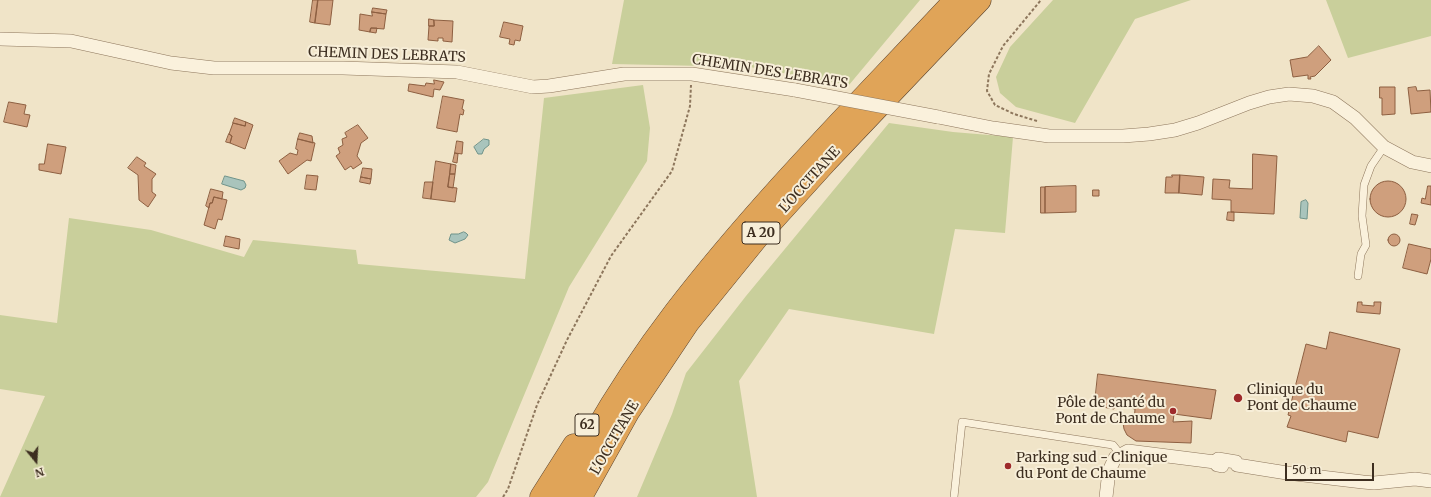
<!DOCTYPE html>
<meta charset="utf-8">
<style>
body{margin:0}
#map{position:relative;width:1431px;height:497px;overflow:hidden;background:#f0e4c8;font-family:Merriweather,serif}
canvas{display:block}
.north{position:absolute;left:16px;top:441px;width:40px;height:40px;-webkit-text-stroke:3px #f7eed8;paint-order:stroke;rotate:162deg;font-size:11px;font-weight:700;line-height:16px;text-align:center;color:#3d2e20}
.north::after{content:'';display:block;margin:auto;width:14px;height:18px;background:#3d2e20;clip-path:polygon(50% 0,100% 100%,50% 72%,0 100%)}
.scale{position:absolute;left:1285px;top:463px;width:89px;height:18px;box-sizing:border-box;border:2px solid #3d2e20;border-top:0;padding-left:5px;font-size:12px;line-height:14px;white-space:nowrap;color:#3d2e20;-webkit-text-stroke:3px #f7eed8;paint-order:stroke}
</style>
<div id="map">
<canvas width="1431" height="497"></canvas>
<div class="north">N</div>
<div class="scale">50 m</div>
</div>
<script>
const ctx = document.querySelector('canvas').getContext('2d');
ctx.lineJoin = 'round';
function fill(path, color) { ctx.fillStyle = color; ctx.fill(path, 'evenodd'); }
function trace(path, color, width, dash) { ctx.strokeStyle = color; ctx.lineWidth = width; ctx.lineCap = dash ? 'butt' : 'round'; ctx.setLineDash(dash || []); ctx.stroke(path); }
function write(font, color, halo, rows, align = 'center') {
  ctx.font = font + ' Merriweather,serif'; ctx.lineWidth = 4; ctx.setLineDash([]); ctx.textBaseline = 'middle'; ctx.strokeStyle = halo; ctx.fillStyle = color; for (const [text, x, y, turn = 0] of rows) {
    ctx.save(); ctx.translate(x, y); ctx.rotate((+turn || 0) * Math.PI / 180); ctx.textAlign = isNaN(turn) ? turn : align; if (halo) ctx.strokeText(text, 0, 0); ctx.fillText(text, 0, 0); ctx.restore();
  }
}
fill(new Path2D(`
 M624 0H920L849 85 750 67 612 64Z
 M1053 0H1191L1135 19 1075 123 1016 107 1000 93 996 77 1010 47Z
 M1326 0H1431V36L1348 58Z
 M643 85 650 128 647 161 569 287 488 482 476 497H0L45 396 0 389V315L57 323 69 218 151 230 244 257 253 240 356 250 358 264 525 279 544 98Z
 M889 123 953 132 1013 137 1005 233 955 229 934 334 789 309 739 381 757 497H637L672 414 686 373 746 296Z`), '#c9cf9b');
const water = new Path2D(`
 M484 139 489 140V145L484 149 482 154H478L474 147Z
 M225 176 244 181 246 185 245 188 241 190 222 184Z
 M1306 200 1308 203 1307 219 1300 218 1301 202Z
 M464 232 466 233 468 235 465 239 455 243 449 240 451 234H458Z`);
fill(water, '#a9c4bc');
trace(water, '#6f938a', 1);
const building = new Path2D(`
 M313 0H318L315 23 310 22Z
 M318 0H333L330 25 315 23Z
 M373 8 387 10 386 14 372 12Z
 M372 12 386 14 384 29 371 28 370 32 359 30 360 14 372 16Z
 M429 19 434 20V26H429Z
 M434 20 453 21 452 42 443 41V38H438V41L428 40 429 26H434Z
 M504 22 523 26 520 41 515 40 514 45 509 44 510 39 500 37Z
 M371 28H377L376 33 370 32Z
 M1319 46 1331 60 1315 76 1310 77 1311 79H1308V75L1293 77 1290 60 1307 57Z
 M434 80 444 82 440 90 434 89 433 97 408 91 409 84 425 86 426 83 434 84Z
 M1380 87H1395V114L1382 115V98H1380Z
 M1416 87 1417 91 1430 90 1431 112 1411 114 1408 88Z
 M443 96 464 100 462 109 464 110 463 115 460 114 457 132 437 128Z
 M9 102 26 105 24 114 30 115 27 127 4 122Z
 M235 118 246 122 245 126 233 123Z
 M246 122 253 125 245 149 230 143 232 136 229 134 233 123 245 126Z
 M358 125 368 138 361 143 357 156 362 163 353 169 351 166 345 170 336 156 340 153 338 148 343 145 342 139 347 137 345 133Z
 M300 133 312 136 313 143 298 139Z
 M229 134 232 136 230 143 226 142Z
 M298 139 315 143 311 161 307 160 288 174 279 161 290 153 297 155 298 150 296 149Z
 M457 141 463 142 462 154 455 153Z
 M48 144 66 147 61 174 39 170V164H44Z
 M455 153 458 154 457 163 453 162Z
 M1253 154 1277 156 1274 214 1231 212V200L1212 199 1213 179 1230 180 1229 188 1252 189Z
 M137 157 146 163 144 166 156 174 152 179V192L156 195 148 207 139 200 138 175 128 168Z
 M436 161 451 164 448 187 457 188 455 202 431 199Z
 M451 164 456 165 455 174H450Z
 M363 168 372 169 371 179 361 177Z
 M450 174H455L453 188 448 187Z
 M307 175 318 176 316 190 305 189Z
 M1172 175H1180L1179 193H1165L1166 177H1172Z
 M1180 175 1204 177 1202 195 1179 193Z
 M361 177 371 179 370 184 360 182Z
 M1370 199a18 18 0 1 1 36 0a18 18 0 1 1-36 0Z
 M425 182H433L431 199 423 198Z
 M1076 186V212L1045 213V187Z
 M1428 186H1431V205L1421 203 1422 198 1425 199Z
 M1041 187H1045V213H1041Z
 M211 189 223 192 222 199 214 197 212 203H210L209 208 206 206Z
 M1093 190H1099V196H1093Z
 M214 197 227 200 222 220 218 219 215 229 204 225 210 203H212Z
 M1228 212H1234V221L1227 220Z
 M1412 214 1418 215 1415 225 1410 224Z
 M1388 240a6 6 0 1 1 12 0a6 6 0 1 1-12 0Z
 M226 236 240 239 239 249 224 246Z
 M1409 244 1431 249V259L1427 274 1403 268Z
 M1358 302H1362V305L1374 306V302H1381L1380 314 1357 312Z
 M1330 332 1400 349 1378 438 1348 431 1346 442 1287 427 1291 416 1288 415 1306 344 1326 349Z
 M1098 374 1216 390 1211 419 1174 414 1173 422 1192 421 1191 443 1136 441 1127 435 1124 429 1123 423H1134L1135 409 1114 405V409L1097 406V403L1095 402Z`);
fill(building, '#cf9f7d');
trace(building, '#8d5f41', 1);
const service = new Path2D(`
 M1358 276 1361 254 1366 245 1362 216 1364 185 1371 166 1384 147
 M954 497 962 422 1113 445 1121 455`);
const minor = new Path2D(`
 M0 39 71 41 171 63 214 68H343L457 72 533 87 549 86 624 74H692L795 90
 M938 117 993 128 1049 136H1123L1149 134 1175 130 1198 123 1249 103 1269 97 1289 94 1313 96 1333 102 1355 118 1384 147 1412 162 1431 166
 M1215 462 1218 459 1236 462 1237 465 1287 473 1363 482 1374 483 1415 479 1431 481
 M1106 497 1109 471 1115 458 1128 451 1215 462 1217 465 1222 466`);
const motorway = new Path2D(`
 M541 497 574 445
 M562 497C572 477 581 456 592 437 616 395 646 350 675 312 760 201 860 102 955 0
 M581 497 629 411 688 323 757 238 826 162 980 0`);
trace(service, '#8d765c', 8);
trace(minor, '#8d765c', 14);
trace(motorway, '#5b4430', 23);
trace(new Path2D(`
 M1037 121 1014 114 995 105 987 91 989 74 1003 46 1041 0
 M503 497 508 489 537 405 567 340 611 256 672 171 690 106 691 85`), '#8d765c', 2, [3, 2]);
trace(service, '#faf1dc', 7);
trace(minor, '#faf1dc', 13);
trace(motorway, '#e0a458', 22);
const minorBridge = new Path2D(`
 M795 90 938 117`);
trace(minorBridge, '#8d765c', 14, []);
trace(minorBridge, '#faf1dc', 13);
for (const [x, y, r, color] of [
 [1238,398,5,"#9e2a2b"],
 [1173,411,4,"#9e2a2b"],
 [1008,466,4,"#9e2a2b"]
]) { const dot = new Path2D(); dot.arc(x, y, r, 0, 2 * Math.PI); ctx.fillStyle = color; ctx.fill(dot); trace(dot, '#f7eed8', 1.5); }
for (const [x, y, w] of [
 [761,233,38],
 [587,425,24]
]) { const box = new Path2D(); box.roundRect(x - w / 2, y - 11, w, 22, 3); ctx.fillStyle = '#f7eed8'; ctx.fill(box); trace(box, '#3d2e20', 1); }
write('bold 13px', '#3d2e20', null, [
 ["A 20",761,233],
 ["62",587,425]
]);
write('14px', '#3d2e20', '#f7eed8', [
 ["CHEMIN DES LEBRATS",387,55,2],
 ["CHEMIN DES LEBRATS",770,72,9],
 ["L'OCCITANE",810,180,-48],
 ["L'OCCITANE",615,438,-60]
]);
write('14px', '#3d2e20', '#f7eed8', [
 ["Clinique du",1247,390],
 ["Pont de Chaume",1247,406],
 ["Pôle de santé du",1165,403,"right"],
 ["Pont de Chaume",1165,419,"right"],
 ["Parking sud - Clinique",1016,458],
 ["du Pont de Chaume",1016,474]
], 'left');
</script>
